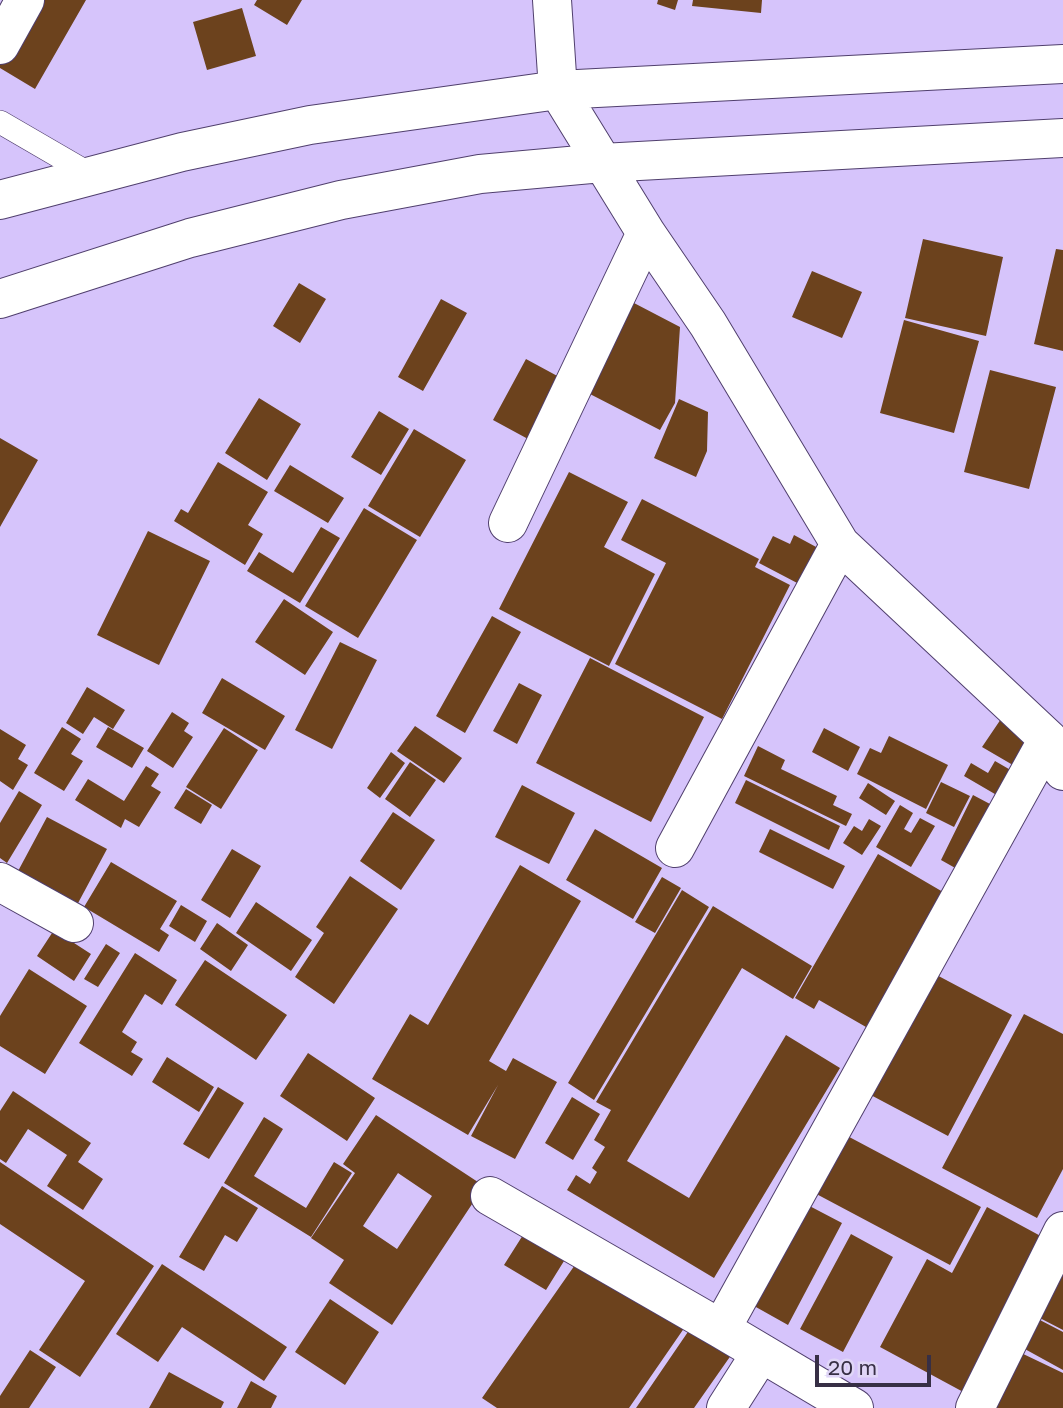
<!DOCTYPE html>
<style>
body{margin:0}
#map{position:relative;width:1063px;height:1408px;overflow:hidden;background:#d6c4fb;font-family:"Golos Text",sans-serif}
canvas{display:block}
.scale{position:absolute;left:815px;top:1355px;width:116px;height:32px;box-sizing:border-box;border:4px solid #372f45;border-top:0;padding-left:9px;font-size:21px;line-height:24px;white-space:nowrap;color:#372f45;-webkit-text-stroke:5px #e0d6f7;paint-order:stroke}
</style>
<div id="map">
<canvas width="1063" height="1408"></canvas>
<div class="scale">20 m</div>
</div>
<script>
const ctx = document.querySelector('canvas').getContext('2d');
ctx.lineJoin = 'round';
function fill(path, color) { ctx.fillStyle = color; ctx.fill(path, 'evenodd'); }
function trace(path, color, width, dash) { ctx.strokeStyle = color; ctx.lineWidth = width; ctx.lineCap = dash ? 'butt' : 'round'; ctx.setLineDash(dash || []); ctx.stroke(path); }
fill(new Path2D(`
 M34 0H86L35 89 0 68V59Z
 M257 0H302L287 25 254 5Z
 M658 0H678L675 10 657 4Z
 M693 0H762L761 13 692 6Z
 M242 8 256 56 207 70 193 22Z
 M923 239 1003 257 986 336 905 318Z
 M1056 249 1063 250V351L1034 344Z
 M812 271 862 292 842 338 792 317Z
 M299 283 326 299 300 343 273 326Z
 M441 299 467 313 423 391 398 377Z
 M634 303 680 327 675 403 660 430 588 393Z
 M904 320 979 341 954 433 880 413Z
 M526 359 561 378 528 439 493 420Z
 M990 370 1056 387 1029 489 964 472Z
 M259 398 301 424 267 480 225 453Z
 M679 399 708 412 707 451 696 477 654 458Z
 M379 411 409 429 381 475 351 457Z
 M414 429 466 460 420 537 368 506Z
 M0 438 38 460 0 527Z
 M218 462 268 492 248 525 263 534 245 565 174 521 181 509 188 513Z
 M290 465 344 498 328 523 274 491Z
 M569 472 628 502 604 547 655 574 609 666 499 609Z
 M642 499 759 559 755 567 790 585 722 719 615 664 666 563 621 540Z
 M364 508 417 540 358 638 305 606Z
 M321 527 340 538 300 603 247 571 259 552 293 573Z
 M148 531 210 561 159 665 97 635Z
 M794 535 818 548 801 585 759 563 773 536 790 544Z
 M284 599 333 632 305 675 255 642Z
 M492 616 521 632 465 733 436 716Z
 M340 642 377 660 332 749 295 730Z
 M590 658 704 717 651 822 536 763Z
 M222 678 285 716 265 750 202 713Z
 M519 683 542 695 517 744 493 731Z
 M87 687 125 710 113 729 94 717 83 734 66 723Z
 M172 712 189 723 184 731 193 737 173 768 147 751Z
 M1003 716 1031 746 1018 768 982 747Z
 M415 726 462 758 444 783 397 751Z
 M62 727 81 739 71 754 83 761 64 791 34 773Z
 M108 727 144 748 132 768 96 747Z
 M224 728 258 750 221 809 186 787Z
 M824 728 860 747 848 771 812 752Z
 M0 729 26 745 18 759 28 765 13 790 0 781Z
 M889 736 948 765 926 809 857 774 870 748 881 753Z
 M758 746 785 760 781 769 837 796 833 805 852 814 846 826 744 776Z
 M391 752 405 763 380 798 367 788Z
 M995 761 1014 772 1000 797 964 776 971 763 988 773Z
 M410 762 436 780 410 817 385 799Z
 M146 766 159 774 151 786 161 792 139 827 125 819 121 828 75 800 88 779 124 801Z
 M746 780 840 826 829 850 735 803Z
 M941 782 970 796 954 827 926 813Z
 M868 783 895 801 886 815 859 798Z
 M522 785 575 813 549 864 495 837Z
 M186 789 212 805 201 824 174 808Z
 M19 791 42 805 7 863 0 858V823Z
 M973 795 990 804 957 869 941 860Z
 M900 805 913 813 904 829 911 833 920 818 935 826 911 867 876 847Z
 M393 812 435 840 401 890 360 861Z
 M47 817 107 849 77 905 17 873Z
 M869 819 881 826 862 855 843 843 854 826 862 831Z
 M595 829 662 868 633 919 566 880Z
 M770 829 845 866 833 889 759 852Z
 M232 849 261 866 230 918 201 900Z
 M878 854 943 892 866 1027 819 1000 814 1009 795 998Z
 M111 862 177 901 160 929 169 935 159 952 84 907Z
 M520 865 581 901 489 1061 506 1071 513 1058 557 1082 515 1159 471 1136 498 1085 468 1135 372 1079 410 1014 428 1025Z
 M350 876 398 909 334 1004 295 977 324 933 316 927Z
 M662 877 681 888 655 933 635 922Z
 M682 890 709 907 594 1100 568 1083Z
 M256 902 312 940 291 971 236 933Z
 M181 905 207 921 195 942 169 926Z
 M713 906 812 966 793 999 742 968 627 1161 689 1198 786 1035 840 1068 714 1278 567 1190 576 1175 590 1184 597 1172 592 1168 605 1147 594 1140 611 1110 596 1102Z
 M217 923 248 945 231 971 200 949Z
 M54 930 91 954 74 981 37 956Z
 M106 944 120 953 98 987 84 979Z
 M135 953 177 980 162 1005 145 994 122 1032 137 1042 131 1052 143 1059 132 1076 79 1043Z
 M205 960 287 1015 256 1060 175 1005Z
 M29 969 87 1006 45 1074 0 1046V1016Z
 M931 972 1012 1015 948 1136 867 1093Z
 M1024 1014 1063 1034V1169L1037 1218 942 1168Z
 M308 1053 375 1098 347 1141 280 1096Z
 M167 1057 214 1087 199 1112 152 1082Z
 M218 1087 244 1103 209 1159 183 1144Z
 M13 1091 91 1143 78 1162 103 1179 83 1210 47 1186 67 1155 28 1129 6 1163 0 1159V1111Z
 M572 1097 600 1114 573 1160 545 1143Z
 M376 1115 484 1186 392 1325 329 1283 344 1260 311 1238 355 1173 343 1164ZM398 1173 432 1196 397 1249 363 1226Z
 M264 1117 283 1129 254 1176 306 1208 334 1162 352 1173 311 1237 224 1183Z
 M838 1131 981 1207 950 1265 807 1189Z
 M0 1162 154 1266 80 1377 39 1350 85 1281 0 1224Z
 M222 1186 258 1208 237 1242 225 1235 204 1271 179 1257Z
 M800 1201 842 1223 788 1325 747 1302Z
 M987 1207 1048 1240 967 1394 880 1347 927 1259 952 1273Z
 M851 1234 893 1257 843 1352 800 1329Z
 M523 1235 564 1261 546 1290 504 1265Z
 M584 1252 687 1324 629 1408H497L482 1398Z
 M1063 1257V1330L1034 1315Z
 M162 1264 287 1347 264 1381 182 1327 158 1362 116 1334Z
 M330 1299 379 1332 345 1385 295 1352Z
 M1038 1319 1063 1332V1370L1023 1348Z
 M694 1323 734 1351 694 1408H636Z
 M30 1350 56 1367 29 1408H0V1396Z
 M1017 1351 1063 1373V1408H990Z
 M169 1372 224 1402 221 1408H149Z
 M251 1381 277 1396 271 1408H237Z`), '#6c421d');
const service = new Path2D(`
 M0 122 93 176`);
const minor = new Path2D(`
 M552 0 558 90 646 233 708 324 840 544 1048 739 1063 771
 M0 45 25 0
 M0 200 182 152 310 125 558 90 1063 64
 M0 299 190 238 341 200 480 174 602 163 1063 138
 M508 523 646 233
 M675 848 840 544
 M0 882 74 923
 M490 1196 721 1329 854 1408
 M721 1329 1048 739
 M726 1408 761 1353
 M975 1408 1063 1231`);
trace(service, '#503f6d', 24);
trace(minor, '#503f6d', 40);
trace(service, '#fff', 23);
trace(minor, '#fff', 38);
</script>
